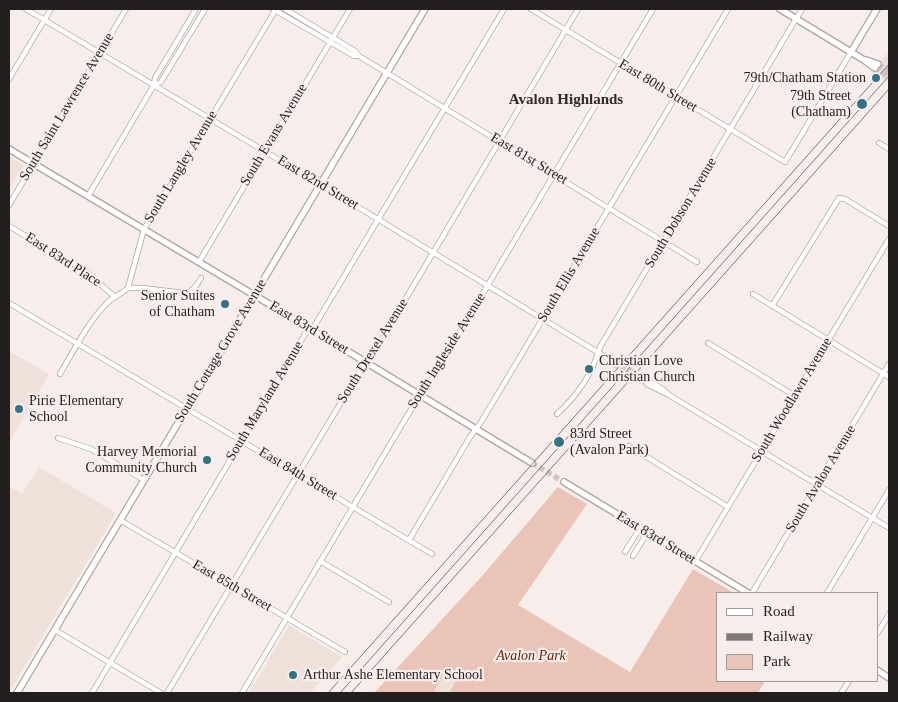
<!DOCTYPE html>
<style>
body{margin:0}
#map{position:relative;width:898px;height:702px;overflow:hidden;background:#f7eeec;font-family:Georgia,serif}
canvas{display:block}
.frame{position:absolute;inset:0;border:10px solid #221f1e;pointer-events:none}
.legend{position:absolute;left:716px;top:592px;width:162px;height:90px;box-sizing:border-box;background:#f7eeec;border:1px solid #a29b9a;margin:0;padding:6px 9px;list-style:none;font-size:15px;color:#221f1e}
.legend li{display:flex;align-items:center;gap:10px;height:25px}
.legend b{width:25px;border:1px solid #a29b9a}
</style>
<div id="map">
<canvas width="898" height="702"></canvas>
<div class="frame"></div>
<ul class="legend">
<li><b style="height:6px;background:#fff"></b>Road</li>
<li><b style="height:6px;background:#7e7977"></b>Railway</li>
<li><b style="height:14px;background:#eac4b7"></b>Park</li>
</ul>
</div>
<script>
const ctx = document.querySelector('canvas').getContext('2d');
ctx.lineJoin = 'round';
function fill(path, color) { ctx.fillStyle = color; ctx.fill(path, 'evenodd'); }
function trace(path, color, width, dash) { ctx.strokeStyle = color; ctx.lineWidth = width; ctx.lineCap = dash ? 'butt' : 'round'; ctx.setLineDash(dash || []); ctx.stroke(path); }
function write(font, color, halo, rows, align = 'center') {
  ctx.font = font + ' Georgia,serif'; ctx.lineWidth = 4.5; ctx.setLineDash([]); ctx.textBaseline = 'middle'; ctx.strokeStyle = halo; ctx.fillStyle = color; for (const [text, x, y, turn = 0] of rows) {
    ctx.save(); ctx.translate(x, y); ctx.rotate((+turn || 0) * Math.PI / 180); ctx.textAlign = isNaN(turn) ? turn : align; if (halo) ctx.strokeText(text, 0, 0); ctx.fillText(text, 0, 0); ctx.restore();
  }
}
fill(new Path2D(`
 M889 52V83L871 72Z
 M9 156 24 165 9 190Z
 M9 351 49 374 9 443Z
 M39 467 116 513 9 693V486L22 494Z
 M289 625 342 657 310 693H249Z
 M447 670 458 677 449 693 442 691 441 693H433Z`), '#f0e0da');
fill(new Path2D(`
 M558 487 587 504 518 605 630 672 693 569 734 593H717V681H765L758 693H449L458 677 447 670 433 693H374L482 576Z`), '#eac4b7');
trace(new Path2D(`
 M617 362 649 381
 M615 365 647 384`), '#ccc5c3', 4.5, [4.5, 2]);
trace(new Path2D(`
 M878 64 889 71
 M875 68 889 77
 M532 463 564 482`), '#ccc5c3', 5.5, [5.5, 3]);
const street = new Path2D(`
 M26 9 333 192 609 359 615 365
 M273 9 354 56H359L697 262
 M285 9 355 51 359 56
 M531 9 785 162 851 52
 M9 79 51 9
 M154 85 161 82 205 9
 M879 143 889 149
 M88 196 154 85 155 78 196 9
 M9 205 126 9
 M9 226 85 271 115 297
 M199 262 350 9
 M128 288H142L185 293C194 291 196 286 201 278
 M753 294 889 377
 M9 303 432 554
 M772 306 839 198 845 199 889 226
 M708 343 795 396
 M60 374C74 350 87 324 106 304 112 297 122 294 128 288L144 229 276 9
 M649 381 664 390 668 394
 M647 384 669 395 889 528
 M557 414C577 396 593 372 600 347L802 9
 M58 438 91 449 144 480
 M629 446 728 507
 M120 520 345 652
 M409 540 470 437 481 422 728 9
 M625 552 640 528
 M633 556 647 533
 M320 561 389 602
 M695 562 889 239
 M752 593 889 364
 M827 593 889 490
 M55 630 161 693
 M877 634 889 614
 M92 693 305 334 315 325 504 9
 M167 693 361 369 371 357 578 9
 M242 693 416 401 425 390 653 9
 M841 693 849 681`);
const secondary = new Path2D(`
 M780 9 864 60 875 68
 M851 52 877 9
 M866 60 878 64
 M9 149 311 329 532 463
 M564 482 748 593
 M877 670 889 678
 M17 693 425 9`);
trace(street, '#aca4a1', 6);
trace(secondary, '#aca4a1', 8);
trace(street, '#fff', 4.5);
trace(secondary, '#fff', 5.5);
trace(new Path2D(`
 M328 693 889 64
 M340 693 889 76
 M351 693 889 89`), '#7e7977', 1);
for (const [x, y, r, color] of [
 [876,78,5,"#327386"],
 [862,104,6,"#327386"],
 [225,304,5,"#327386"],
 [589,369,5,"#327386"],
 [19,409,5,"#327386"],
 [559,442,6,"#327386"],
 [207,460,5,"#327386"],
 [293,675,5,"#327386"]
]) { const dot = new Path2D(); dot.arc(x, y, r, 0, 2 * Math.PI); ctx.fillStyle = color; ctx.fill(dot); trace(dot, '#f7eeec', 2); }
write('14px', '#221f1e', '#f7eeec', [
 ["79th/Chatham Station",866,78],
 ["79th Street",851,96],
 ["(Chatham)",851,112],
 ["Senior Suites",215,296],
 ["of Chatham",215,312],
 ["Christian Love",599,361,"left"],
 ["Christian Church",599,377,"left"],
 ["Pirie Elementary",29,401,"left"],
 ["School",29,417,"left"],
 ["83rd Street",570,434,"left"],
 ["(Avalon Park)",570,450,"left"],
 ["Harvey Memorial",197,452],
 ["Community Church",197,468],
 ["Arthur Ashe Elementary School",303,675,"left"]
], 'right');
write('14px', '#221f1e', '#f7eeec', [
 ["East 80th Street",658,86,31],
 ["South Saint Lawrence Avenue",67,107,-59],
 ["South Evans Avenue",274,135,-59],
 ["East 81st Street",529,159,31],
 ["South Langley Avenue",181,167,-59],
 ["East 82nd Street",318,183,31],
 ["South Dobson Avenue",681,213,-59],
 ["East 83rd Place",63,260,33],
 ["South Ellis Avenue",569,275,-59],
 ["East 83rd Street",309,328,31],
 ["South Cottage Grove Avenue",221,351,-59],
 ["South Drexel Avenue",373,351,-58],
 ["South Ingleside Avenue",447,351,-58],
 ["South Woodlawn Avenue",792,400,-59],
 ["South Maryland Avenue",265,401,-59],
 ["East 84th Street",298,474,31],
 ["South Avalon Avenue",821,479,-59],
 ["East 83rd Street",656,538,31],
 ["East 85th Street",232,586,30]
]);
write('italic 14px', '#66240a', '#f7eeec', [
 ["Avalon Park",531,656]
]);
write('bold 15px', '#302a28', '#f7eeec', [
 ["Avalon Highlands",566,100]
]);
</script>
